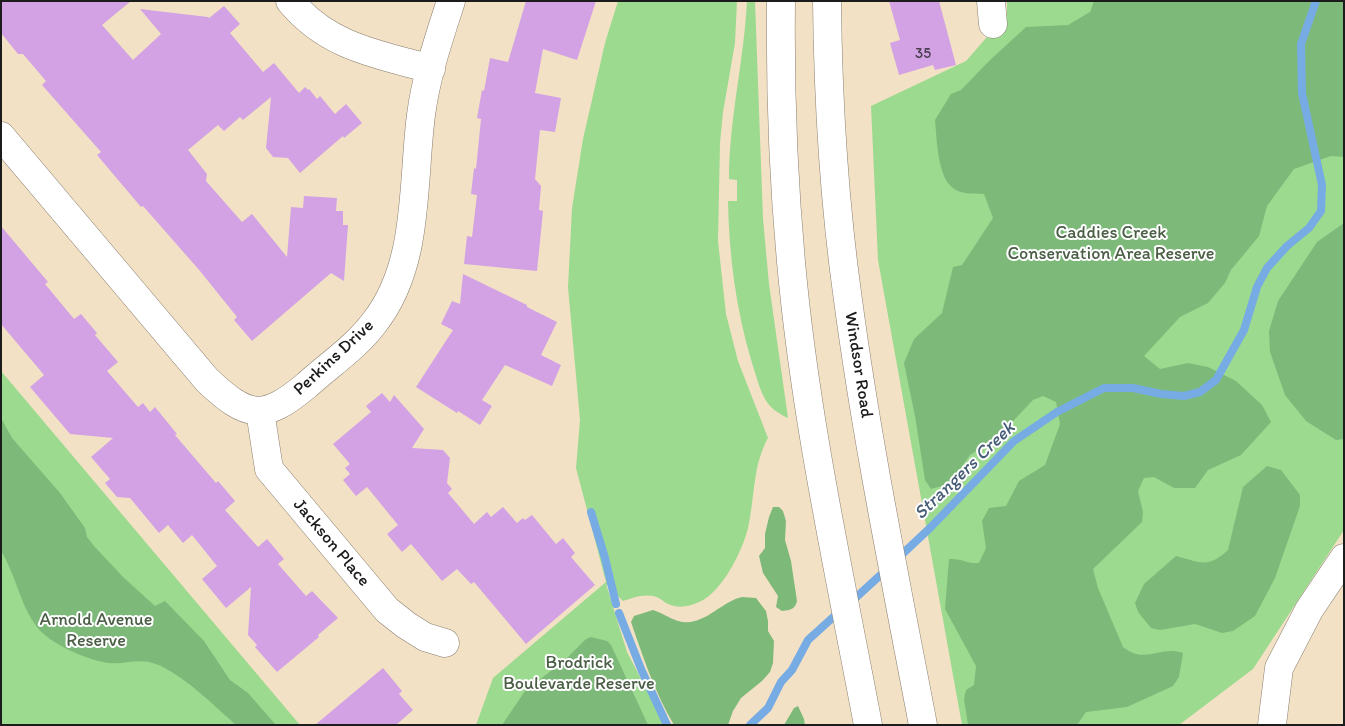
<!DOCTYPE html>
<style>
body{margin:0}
#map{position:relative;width:1345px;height:726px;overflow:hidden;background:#f3e1c5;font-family:Itim,sans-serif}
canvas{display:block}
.frame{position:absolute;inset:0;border:2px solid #1c1c1c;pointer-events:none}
</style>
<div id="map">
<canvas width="1345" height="726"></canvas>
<div class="frame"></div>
</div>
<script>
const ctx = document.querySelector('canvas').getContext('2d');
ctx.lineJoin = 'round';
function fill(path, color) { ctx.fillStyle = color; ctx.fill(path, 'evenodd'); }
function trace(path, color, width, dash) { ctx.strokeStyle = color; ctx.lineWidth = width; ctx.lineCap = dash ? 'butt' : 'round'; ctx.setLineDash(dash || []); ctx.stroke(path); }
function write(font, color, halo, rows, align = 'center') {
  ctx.font = font + ' Itim,sans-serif'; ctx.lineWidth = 4; ctx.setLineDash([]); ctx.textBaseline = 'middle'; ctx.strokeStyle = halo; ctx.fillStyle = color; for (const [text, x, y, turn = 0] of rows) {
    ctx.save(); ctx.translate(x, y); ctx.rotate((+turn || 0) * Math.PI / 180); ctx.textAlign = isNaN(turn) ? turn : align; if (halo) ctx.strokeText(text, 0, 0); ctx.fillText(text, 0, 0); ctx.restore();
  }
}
fill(new Path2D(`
 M618 1H737L735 43 723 112 720 143 718 241 726 314 738 361 768 438C753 465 755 494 749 523 745 547 722 593 699 602 687 607 678 609 666 603 662 600 658 597 653 596 643 594 632 598 623 601L606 584 627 652 665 725H476L493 678 606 582 576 468 580 420 568 287 572 208 583 139 605 43Z
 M747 1H755L763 219 769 284 788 418C779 414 770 408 765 399 759 388 756 375 752 363 736 310 729 256 728 201H737V180L729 179C729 119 744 61 747 1Z
 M1007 1H1344V530L1253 669 1179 725H962L878 260 871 106 966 61 1007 14Z
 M1 371 300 725H1Z`), '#9cda8f');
fill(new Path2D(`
 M1094 1H1344V157L1331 156 1294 169 1267 206 1259 236 1231 270 1225 283 1208 303 1180 317 1144 356 1160 369 1188 363 1208 367 1236 381 1262 405 1271 422 1241 455 1208 470 1195 488H1174L1154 477 1144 478 1138 491 1143 512 1142 522 1093 569 1098 588 1123 647C1146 665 1159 645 1183 653L1179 677 1173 686 1127 707 1086 712 1077 725H968L964 699 966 690 974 685 976 666 945 609 949 559C962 558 967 564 979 563L986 548 982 521 989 508 1006 506 1019 481 1045 465 1060 424 1056 402 1043 396 1033 400 997 438 970 455 949 484 931 489 925 480 915 416 904 363 914 339 942 313 953 267 962 265 993 218 984 194C974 193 961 195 953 188 937 176 937 139 935 120L951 94 961 90 988 62 1026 27 1068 25 1090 12Z
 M1344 223V439L1336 440 1306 421 1285 395 1270 352 1269 331 1278 301 1317 242Z
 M1 418 12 438 60 493 85 528 87 537 94 546 123 577 155 606 165 601 204 641 230 680 248 693 276 725H236C212 704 189 680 161 666 139 656 128 665 108 663 87 660 50 644 37 627 20 605 16 575 1 551Z
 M1267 466 1281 470 1300 495V506L1275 578 1255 616 1233 631 1222 633 1195 624 1160 630 1151 628 1138 612 1135 603 1144 584 1176 556C1199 562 1208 569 1228 550L1243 487Z
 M773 507H779L783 511 786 521 785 540 791 561 797 601C795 609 791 610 782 611L776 607 778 596 763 573 759 556 765 548V534L769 517Z
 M742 597 756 598 766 611 768 621V631L774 641 773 663 770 672 762 681 741 698 733 711 728 725H674C655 693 643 657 631 622L634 616 653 610C662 613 669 618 678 621 703 628 720 602 742 597Z
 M591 637 607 641 611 645 648 725H502L525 691 565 660 586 639Z
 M798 706 804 719 805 725H784L794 708Z`), '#7dba7a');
trace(new Path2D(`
 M591 512 605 558 616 604
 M897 559 930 528 1014 441 1057 412 1104 388H1133L1161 394 1184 396 1200 392 1216 380 1244 330 1257 287 1267 268 1287 246 1309 228 1321 211 1322 185 1302 93 1301 44 1316 1
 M851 602 887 569
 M619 613 641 669 667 725
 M750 725 768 708 781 682 792 670 808 640 840 611`), '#77abe4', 8);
fill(new Path2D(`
 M1 1H131L102 25 133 60 161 34 140 9 208 17 209 18 224 6 240 24 230 33 263 72 274 63 299 93 305 87 308 90 309 89 317 99 320 96 335 114 346 104 362 123 344 138 343 136 300 173 288 158 273 157 266 148 271 97 243 120 240 117 224 131 218 125 188 150 207 174 206 181 242 222 252 214 287 257 291 207 303 208 304 196 337 198 336 211H343V225H348L344 281 331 273 252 341 234 320 237 317 200 271 143 206 141 207 97 155 101 152 42 85 46 81 23 54H18L1 33Z
 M526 1H596L577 60 543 49 535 93 561 98 555 132 540 130 535 179 541 186 539 210 543 211 537 271 464 264 467 236 472 237 477 195 471 194 474 168 476 169 481 119 477 118 482 90 484 91 490 58 508 62Z
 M889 1H939L956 65 935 70 933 65 899 75 890 43 900 40Z
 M1 226 48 282 45 284 74 319 81 314 97 333 95 335 118 362 107 371 138 407 143 403 150 412 155 407 177 434 175 435 216 483 218 481 235 501 225 510 258 547 267 539 284 559 278 564 306 596 312 591 338 618 318 635 319 637 277 672 255 647 257 645 248 635 251 587 226 608 202 579 217 566 192 535 183 543 168 525 159 533 130 498 117 497 105 483 110 479 91 457 113 438 70 434 30 387 44 375 1 324Z
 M463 274 527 305V307L557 322 541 355 561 365 552 386 505 365 482 400 492 406 480 425 458 411 457 413 416 387 453 330 441 324 452 301 460 304Z
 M382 393 390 402 394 395 424 429 412 448 443 450 450 458 447 483 452 489 448 493 474 524 487 512 491 517 503 507 517 523 523 518 525 520 532 515 556 544 563 538 575 553 571 557 595 585 526 644 474 582 471 584 457 569 442 581 411 544 402 552 387 534 398 525 367 487 356 496 343 480 350 474 345 468 350 464 333 444 371 412 366 406Z
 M383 668 402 691 399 694 413 710 396 725H315Z`), '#d2a2e5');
const minor = new Path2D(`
 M290 1C328 47 377 54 431 69
 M991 1 993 24
 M1 136 207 380C248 419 264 421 307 385 329 365 356 347 374 323 420 265 412 184 421 115 426 76 439 38 451 1
 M260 411 269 469 387 610 406 625 425 637 445 643
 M1272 725 1279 668 1309 610 1344 558`);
const primary = new Path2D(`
 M781 1C780 88 783 175 791 262 805 418 839 571 868 725
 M827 1C828 101 834 201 848 300 867 442 896 583 923 725`);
trace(minor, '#887e70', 29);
trace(primary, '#887e70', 29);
trace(minor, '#fff', 28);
trace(primary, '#fff', 28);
write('15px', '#4a3e4e', null, [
 ["35",923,54]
]);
write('18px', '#495e44', '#fff', [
 ["Caddies Creek",1111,233],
 ["Conservation Area Reserve",1111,254],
 ["Arnold Avenue",96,620],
 ["Reserve",96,641],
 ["Brodrick",579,663],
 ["Boulevarde Reserve",579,684]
]);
write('18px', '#1c1c1c', '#fff', [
 ["Perkins Drive",334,358,-43],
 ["Windsor Road",858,365,81],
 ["Jackson Place",331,543,50]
]);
write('italic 19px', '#455c76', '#fff', [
 ["Strangers Creek",965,471,-44]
]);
</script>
